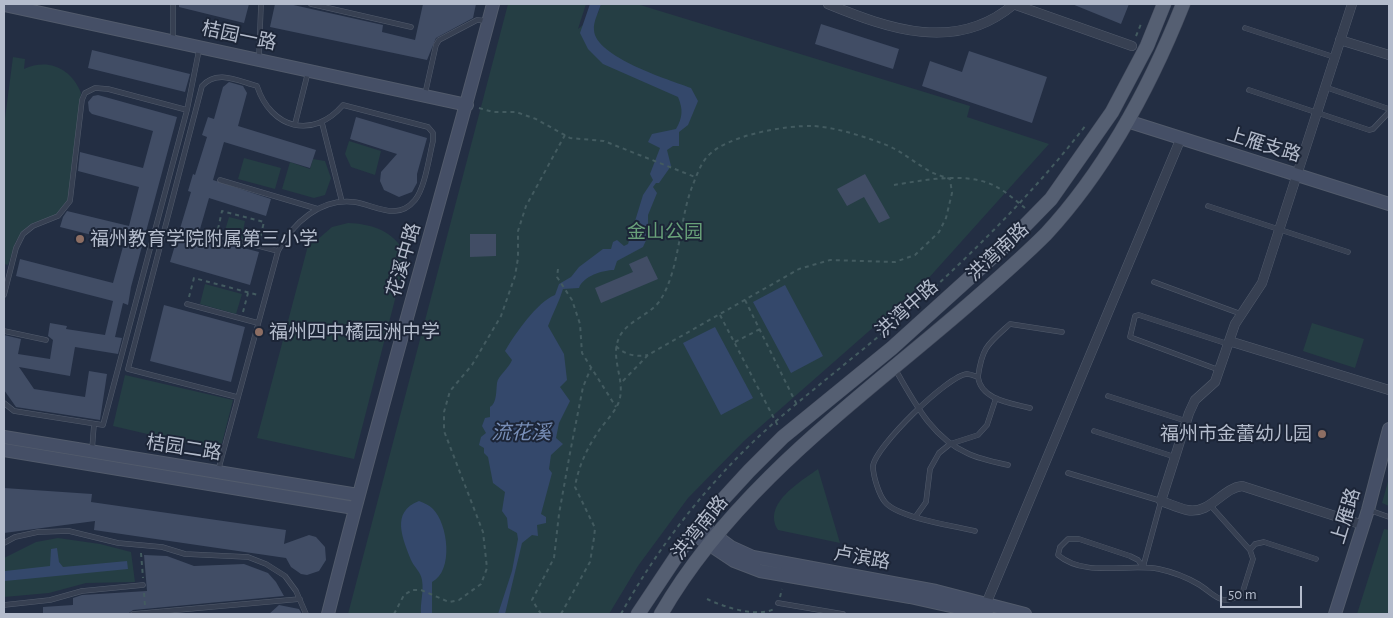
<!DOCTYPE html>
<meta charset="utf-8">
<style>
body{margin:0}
#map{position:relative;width:1393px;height:618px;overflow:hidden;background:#232e43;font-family:"Alegreya Sans",sans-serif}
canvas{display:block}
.frame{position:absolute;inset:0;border:5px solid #b4bccc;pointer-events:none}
.scale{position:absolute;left:1220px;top:586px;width:82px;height:22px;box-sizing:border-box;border:2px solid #b4bccc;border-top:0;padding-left:6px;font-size:15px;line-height:18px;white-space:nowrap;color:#b4bccc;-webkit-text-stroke:4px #1c2537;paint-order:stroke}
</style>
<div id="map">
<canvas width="1393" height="618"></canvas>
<div class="frame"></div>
<div class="scale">50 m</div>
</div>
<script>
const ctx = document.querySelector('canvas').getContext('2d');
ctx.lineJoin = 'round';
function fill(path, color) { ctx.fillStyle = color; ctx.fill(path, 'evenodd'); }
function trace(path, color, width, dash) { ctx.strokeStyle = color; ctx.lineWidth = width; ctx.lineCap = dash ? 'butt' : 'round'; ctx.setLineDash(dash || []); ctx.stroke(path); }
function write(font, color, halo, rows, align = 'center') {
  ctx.font = font + ' "Alegreya Sans","Noto Sans SC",sans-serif'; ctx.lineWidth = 4; ctx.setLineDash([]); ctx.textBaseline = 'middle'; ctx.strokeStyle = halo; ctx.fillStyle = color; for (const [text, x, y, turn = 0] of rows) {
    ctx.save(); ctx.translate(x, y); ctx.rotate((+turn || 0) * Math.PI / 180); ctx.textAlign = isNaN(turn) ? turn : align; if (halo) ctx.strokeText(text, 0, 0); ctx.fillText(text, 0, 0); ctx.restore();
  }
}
fill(new Path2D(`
 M508 4H586L578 29 598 13 601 4H637L970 106 967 117 1049 144 926 281 744 441 688 498 638 566 609 614H348Z
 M13 57 25 59 24 69C48 58 71 68 81 93L69 200 58 214 31 224 23 231 16 241 8 265 4 264V126Z
 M349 141 381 151 375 175 351 167 345 154Z
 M244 158 281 168 275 189 238 179Z
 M313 159 325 161 331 178 325 195 314 198 282 189 290 162 310 169Z
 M229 217 245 221 243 231 256 234 254 242 224 234Z
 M348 223C370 224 389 229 402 248L406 231 412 233 354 459 257 438 310 238 317 240 332 227Z
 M205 284 242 294 236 314 200 304Z
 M1312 323 1364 339 1355 368 1303 351Z
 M125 375 233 400 220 451 113 426Z
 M818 469 840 543 778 530C762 504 800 482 818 469Z
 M1389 478V506L1382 503Z
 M1384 529 1389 530V614H1357Z
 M58 538 100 544 131 552 135 582 86 583 49 593 4 597V558L36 542Z`), '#253e44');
fill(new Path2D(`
 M590 4H601C599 11 593 22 594 30 595 57 670 80 691 88L698 101 688 125 679 132V146H673L667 150 671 166 659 183H656L653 187 657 193 648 215V236L643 247 617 261 614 270C603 270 583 276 579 288L563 289C559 302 553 313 548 326L564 354 567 380 560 387 570 401 559 423 556 438 563 444 551 455 549 469 552 473 541 514 546 517V523L537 525 538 536 532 535 522 543 505 614H498L512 571 518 539 517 533 508 528 507 518 502 511 505 492 493 483 488 457 484 453V448L479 445 481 437 486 433 482 426 485 418 490 417V407C497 403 496 391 497 383 498 376 509 368 512 360L505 351C515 334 537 302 555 295L559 284 571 277 579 267 603 249H611L613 242 617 240 624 246 628 244 643 195 653 180 650 174 660 148 648 142 652 134 676 129C683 117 683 109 678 97L603 64 588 49 580 33Z
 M785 285 823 356 791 373 753 302Z
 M715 327 753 398 721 415 683 343Z
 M419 501C424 503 429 505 433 509 448 524 454 571 432 582V614H421C420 603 424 592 422 580 421 572 414 567 411 560 403 539 390 512 419 501Z
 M57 548 59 562 63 567 127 561 128 569 5 581V571L50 566 51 549Z`), '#34486b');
fill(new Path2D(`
 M179 4H249L244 23 179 7Z
 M275 4H289L383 25 382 32 415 40 423 4H476L473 18 436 38 427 60 270 27Z
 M1072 4H1129L1121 24Z
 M821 24 899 49 893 69 815 44Z
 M92 50 190 74 185 92 88 68Z
 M969 51 1047 77 1032 123 922 86 930 61 962 72Z
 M229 82 243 86 247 93 238 126 316 150 310 168 224 142 213 180 271 199 266 216 209 198 198 236 259 252 250 285 170 262 191 192 188 191 193 174 195 175 207 137 202 135 208 117 214 119 223 87Z
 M98 95 177 117 131 287 128 305 123 303 115 337 122 338 118 354 75 347 70 376 19 367 34 389 85 397 89 371 107 374 100 420 16 407 4 390V335L21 339 18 354 50 359 53 340 48 336 50 323 67 326 66 329 105 335 113 301 16 276 20 259 113 283 124 243 60 227 63 217 67 211 129 226 139 187 78 171 80 152 143 168 153 131 92 114 89 111 88 102 93 96Z
 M356 117 427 138 417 174V183L412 192 399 197 384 190 380 181 381 172 397 154 350 139Z
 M865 174 890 218 879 223 864 197 847 206 837 189Z
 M470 234H496V256L470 257Z
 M647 256 658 279 601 303 595 288 633 272 629 264Z
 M164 305 245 327 231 382 150 361Z
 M4 488 92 494 91 502 286 530 284 544 309 535 316 537 325 547 326 560 319 571 307 575 301 574 291 567 286 558 94 530 95 521 4 533Z
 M144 555 167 556 194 566 244 564 268 573 276 582 284 596 133 610 129 613 43 614V607L73 605V598L82 595 147 591Z
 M279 605 299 609 302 614H269Z`), '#414d65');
const lane = new Path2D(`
 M311 4 411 27
 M1245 28 1334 57
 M173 40V4
 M259 57 261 4
 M1325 87 1389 109
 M1249 90 1369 130 1373 129 1389 112
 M425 94 436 45 439 40 477 20 488 21
 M322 123 342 202
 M295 124 308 72
 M220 180 318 209
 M1208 206 1348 252
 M217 235 278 251
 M1154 282 1241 314
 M4 295 16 248 23 234 33 226 58 216 70 201 82 100 85 93 95 88 108 89 187 110
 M187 304 258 323
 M4 331 46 340
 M895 369C914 401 931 437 967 453 979 459 994 462 1008 465
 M1219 370 1130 337 1135 316 1139 315 1228 344
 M978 377C981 400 1011 403 1030 408
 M1108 396 1186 421
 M4 403 14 411 103 425 187 110 199 50
 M1094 431 1175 457
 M92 450 94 424
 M218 471 278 251C293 223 320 198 354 202 376 205 397 222 415 200 425 188 429 157 433 141V133L428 127 343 105C313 140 271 129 257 86 238 81 217 69 202 86L128 369 237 397
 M1068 473 1161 501 1143 567
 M1369 510 1389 517
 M916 516 926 502 930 469 939 453 950 444 978 435 987 425 996 398
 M975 531C955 526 898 518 885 502 879 495 873 476 873 466 875 447 948 375 967 374 970 374 975 376 978 377 982 347 988 344 1010 324L1062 332
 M4 543 15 537 38 532 69 531 118 543 162 547 185 554 248 557 266 564 285 576 296 591 306 614
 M1250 550 1255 544 1264 542 1316 559
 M1143 567 1138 560 1130 556 1079 539H1068L1060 547 1058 555C1086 578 1127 563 1159 569 1173 572 1186 577 1198 584 1215 594 1220 608 1242 594L1253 559 1250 550 1210 505
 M778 603 843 614
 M4 605 50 600 82 591 143 585
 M133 614 300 599`);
const street = new Path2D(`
 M828 4C889 29 956 53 1013 5
 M1013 4 1132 46
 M1352 4 1262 283 1235 324 1215 382 1195 400 1189 413 1161 501C1170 504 1178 508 1187 510 1210 515 1222 488 1242 486L1363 525
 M1340 40 1389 55
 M1229 341 1389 390
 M986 604 1181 138`);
const secondary = new Path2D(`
 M4 5 467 105
 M1127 121 1389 204
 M4 437 358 495
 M4 450 354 508
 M700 524 731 547 753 557 936 591 1025 614
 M692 533 734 561 760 571 910 597 987 614
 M328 614C379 410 439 208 493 4
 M1335 614 1368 510 1389 429`);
const primary = new Path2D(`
 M638 614 692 533 749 471 783 437 892 348 1007 244 1051 199 1112 112 1147 46 1164 4
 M661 614C733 489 854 403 961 311 990 286 1019 261 1046 234 1107 168 1150 87 1183 4`);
trace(lane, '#525b6c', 5.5);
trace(street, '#525b6c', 10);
trace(secondary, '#525b6c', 14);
trace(primary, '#41495b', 15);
trace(new Path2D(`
 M1136 36 1141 24
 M479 108 493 112H516L536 119 570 138 604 141 695 177
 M894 185C924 180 965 172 993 185 1004 190 1015 200 1025 208
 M218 229 222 211 264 222 260 238
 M558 269 557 277 572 300 580 324 582 353 616 407
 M189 297 194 278 258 295
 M745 300 797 405
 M243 312 248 293
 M720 315 778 426
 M735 342 760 329
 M616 346C625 355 635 357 648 355
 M141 553 143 578
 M144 593 145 606
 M780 597 782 589
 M707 599C724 607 757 618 774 609
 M394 614 404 595 412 590H421L449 602 459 600 481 584 487 568 483 532 444 431V412L450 391 472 365 501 316 515 276 518 258V231L526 206 565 135
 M541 614 532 600 554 558 559 514 570 453 583 387 591 368
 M561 614 590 562 594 538 595 528 575 487C578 467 588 446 600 429 606 421 614 413 618 404 628 381 607 357 621 334 631 319 652 314 661 299 680 268 679 221 692 187 696 177 700 165 707 157 726 135 787 125 814 126 838 128 862 136 884 144 900 150 911 160 926 169 933 174 942 176 950 179L952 193 946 218 939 232 915 255 895 262 830 260 799 269 648 355 620 384
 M621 614C660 543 715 474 776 421 818 385 862 351 904 315 970 256 1032 195 1086 125`), '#435b60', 2, [4, 4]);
trace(lane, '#374052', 4.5);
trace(street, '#374052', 9);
trace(secondary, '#454f66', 12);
trace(primary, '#555f72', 14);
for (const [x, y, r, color] of [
 [80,239,5,"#8d6e63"],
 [259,332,5,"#8d6e63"],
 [1322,434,5,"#8d6e63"]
]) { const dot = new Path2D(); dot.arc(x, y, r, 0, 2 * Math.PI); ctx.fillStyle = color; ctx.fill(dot); trace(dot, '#1c2537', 2); }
write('19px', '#b4bccc', '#1c2537', [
 ["桔园一路",239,36,12],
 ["上雁支路",1264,145,17],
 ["洪湾南路",998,252,-43],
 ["花溪中路",404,260,-74],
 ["洪湾中路",907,309,-42],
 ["桔园二路",184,448,9],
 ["上雁路",1346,516,-73],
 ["洪湾南路",700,528,-51],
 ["卢滨路",862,558,10]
]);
write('19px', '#68a079', '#1c2537', [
 ["金山公园",665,232]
]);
write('19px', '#b4bccc', '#1c2537', [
 ["福州教育学院附属第三小学",90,239],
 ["福州四中橘园洲中学",269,332],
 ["福州市金蕾幼儿园",1312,434,"right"]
], 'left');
write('italic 20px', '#788eb7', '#1c2537', [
 ["流花溪",521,433]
]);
</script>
